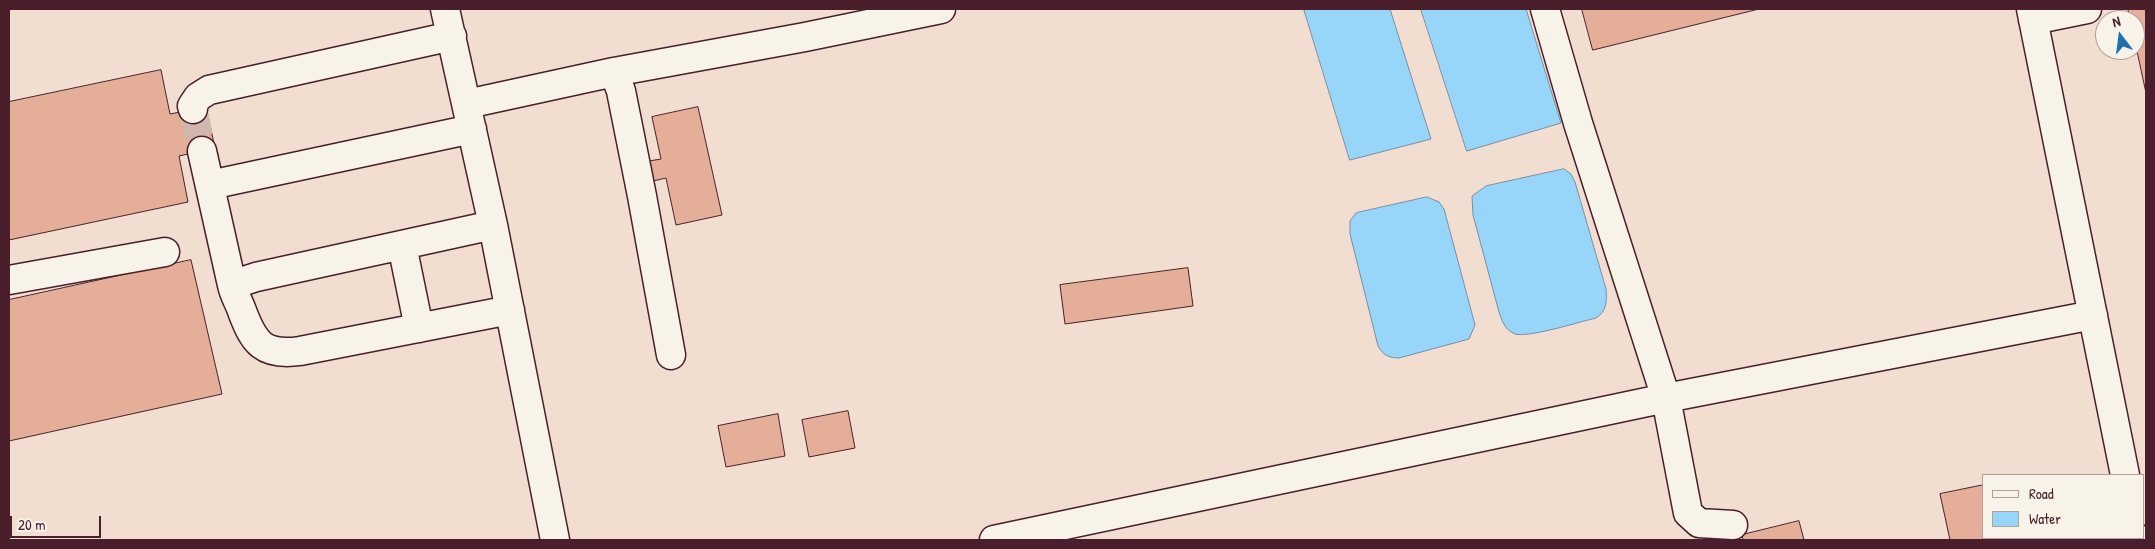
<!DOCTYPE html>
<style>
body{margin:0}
#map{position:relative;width:2155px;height:549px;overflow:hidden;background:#f1ded0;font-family:"Patrick Hand",sans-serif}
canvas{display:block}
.frame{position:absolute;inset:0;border:10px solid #4a1f2b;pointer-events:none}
.legend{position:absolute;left:1982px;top:474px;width:162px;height:65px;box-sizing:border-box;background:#f7f3e8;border:1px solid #b29e9c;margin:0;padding:6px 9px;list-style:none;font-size:15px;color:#4a1f2b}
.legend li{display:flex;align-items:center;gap:10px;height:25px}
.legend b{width:25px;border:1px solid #b29e9c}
.north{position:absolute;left:2095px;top:10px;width:50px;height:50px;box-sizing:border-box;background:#f7f3e8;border:1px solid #b29e9c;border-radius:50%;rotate:345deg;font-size:14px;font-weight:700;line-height:20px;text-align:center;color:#4a1f2b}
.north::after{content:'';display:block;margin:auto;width:18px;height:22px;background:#1f6fb2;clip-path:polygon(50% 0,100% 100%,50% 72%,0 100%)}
.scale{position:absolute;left:10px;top:516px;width:91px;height:22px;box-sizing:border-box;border:2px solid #4a1f2b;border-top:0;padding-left:6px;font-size:15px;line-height:18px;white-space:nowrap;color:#4a1f2b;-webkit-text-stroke:4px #f7f3e8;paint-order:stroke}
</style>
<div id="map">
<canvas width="2155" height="549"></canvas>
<div class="frame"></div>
<ul class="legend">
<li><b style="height:6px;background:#f7f3e8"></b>Road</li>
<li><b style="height:14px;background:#98d6f9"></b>Water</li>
</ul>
<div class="north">N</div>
<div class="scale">20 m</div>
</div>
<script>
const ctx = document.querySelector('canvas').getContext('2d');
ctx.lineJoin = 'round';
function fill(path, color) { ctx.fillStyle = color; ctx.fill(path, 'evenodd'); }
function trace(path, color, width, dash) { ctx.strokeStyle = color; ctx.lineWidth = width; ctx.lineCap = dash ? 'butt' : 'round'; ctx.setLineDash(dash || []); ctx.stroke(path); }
const water = new Path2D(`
 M1304 9H1390L1431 139 1350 160Z
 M1421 9H1526L1561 123 1467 151Z
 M1564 169 1571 174 1575 182 1606 289C1607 301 1607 311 1596 318 1579 322 1528 338 1515 334 1505 330 1502 321 1499 312L1473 215 1472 196 1486 186Z
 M1427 197 1439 202 1444 209 1475 325 1469 339 1399 358C1389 358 1383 355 1378 346L1350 234V221L1356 213Z`);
fill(water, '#98d6f9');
trace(water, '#798da7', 1);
const building = new Path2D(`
 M1582 9H1759L1593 50Z
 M2134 9H2146V93L2135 42V20H2130L2128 10Z
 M161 70 170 114 206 107 215 148 179 156 188 202 9 240V102Z
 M698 107 722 215 676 225 666 178 653 181 649 161 661 159 652 117Z
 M191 260 222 394 9 441V300Z
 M1188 268 1193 306 1065 324 1060 285Z
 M848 411 855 448 809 457 802 420Z
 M778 414 785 456 726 467 718 426Z
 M1984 485V538L2014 539 1950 540 1940 494Z
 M1799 521 1804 540H1743L1742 535Z`);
fill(building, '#e4ae99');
trace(building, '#4a1f2b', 1);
trace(new Path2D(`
 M193 109 202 151`), '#d0b8af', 28, [28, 14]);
const minor = new Path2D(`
 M445 9 493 225 555 540
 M1545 9 1578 123 1666 398 1688 513 1699 523 1733 525
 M2031 9 2125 475
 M2033 20 2087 9
 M614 72 805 37 941 9
 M467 104 614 72 621 91 642 196 671 355
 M193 109 192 106 198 97 209 90 452 36
 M202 151 232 285
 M210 185 472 129
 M493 225 256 277 232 285C234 295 239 302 242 311 254 343 263 356 300 351L510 310
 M402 245 419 328
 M9 280 165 252
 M2137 538 2138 540
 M994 540 1666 398 2093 315`);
trace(minor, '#4a1f2b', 31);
trace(minor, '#f7f3e8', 28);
</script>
